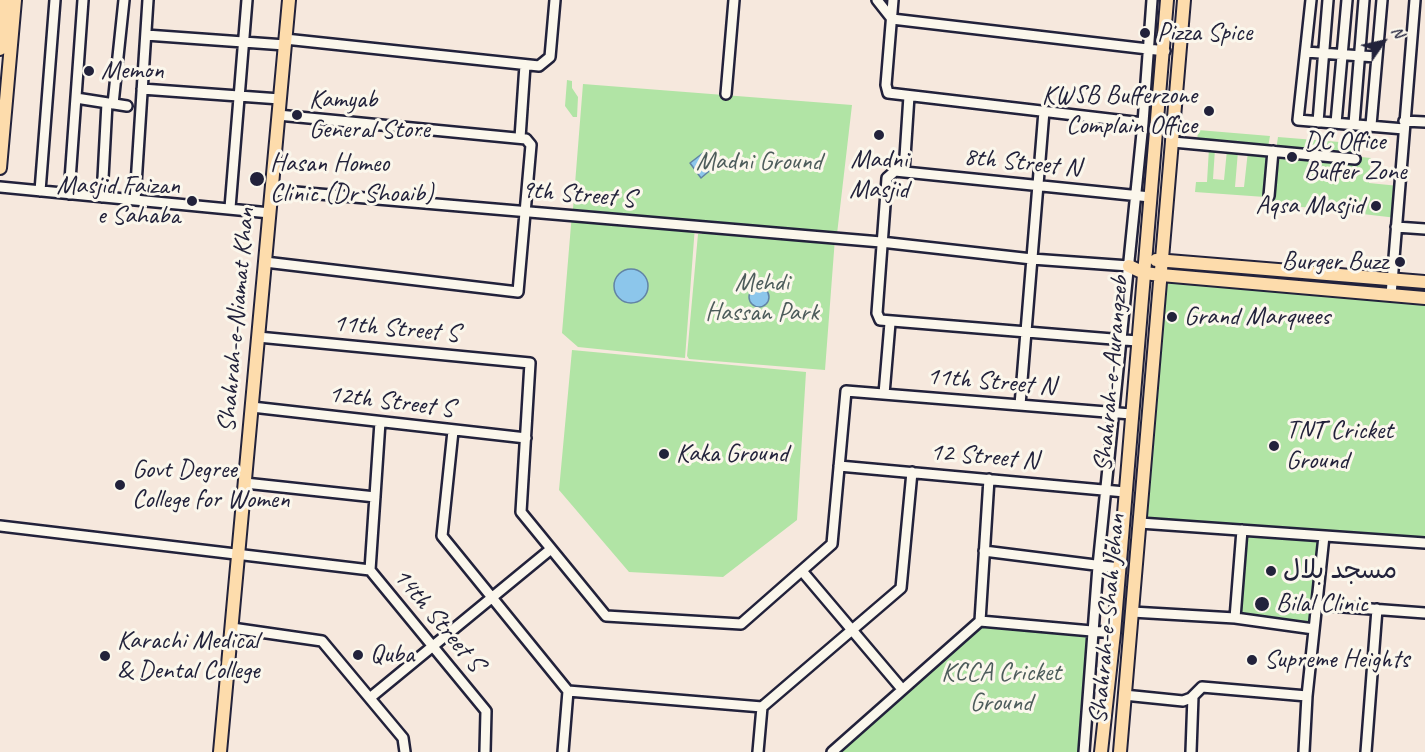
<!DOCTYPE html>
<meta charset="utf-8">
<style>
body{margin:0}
#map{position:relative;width:1425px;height:752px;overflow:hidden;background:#f6e8dd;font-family:Caveat,sans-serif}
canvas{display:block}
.north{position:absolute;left:1353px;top:12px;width:60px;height:60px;-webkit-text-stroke:4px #fbf7ec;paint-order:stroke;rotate:56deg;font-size:16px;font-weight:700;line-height:24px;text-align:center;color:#22223b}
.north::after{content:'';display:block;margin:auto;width:21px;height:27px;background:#22223b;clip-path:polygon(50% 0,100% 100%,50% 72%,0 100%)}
</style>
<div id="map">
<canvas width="1425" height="752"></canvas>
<div class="north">N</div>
</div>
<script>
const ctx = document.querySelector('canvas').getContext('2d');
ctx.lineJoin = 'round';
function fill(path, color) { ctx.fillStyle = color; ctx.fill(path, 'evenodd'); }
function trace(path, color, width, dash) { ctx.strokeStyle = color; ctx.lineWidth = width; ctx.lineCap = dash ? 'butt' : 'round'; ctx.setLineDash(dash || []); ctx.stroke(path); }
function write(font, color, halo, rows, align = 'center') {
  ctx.font = font + ' Caveat,"Playpen Sans Arabic",sans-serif'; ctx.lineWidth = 6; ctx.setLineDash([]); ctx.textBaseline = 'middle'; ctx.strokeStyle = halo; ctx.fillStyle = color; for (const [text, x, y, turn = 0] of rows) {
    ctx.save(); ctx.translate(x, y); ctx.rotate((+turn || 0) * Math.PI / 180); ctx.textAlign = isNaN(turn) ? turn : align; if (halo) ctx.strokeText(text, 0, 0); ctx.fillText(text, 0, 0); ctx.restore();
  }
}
fill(new Path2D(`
 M567 80 572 81V88L578 97 577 117H573L565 106Z
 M583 84 852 105 837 234 573 209Z
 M1198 130 1270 136 1268 147 1197 143Z
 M1278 137 1352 143 1351 156 1371 158 1369 183 1399 186 1397 218 1268 203Z
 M1209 148 1215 149 1213 179 1224 180 1227 150 1238 151 1235 187H1244L1248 151 1270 153 1265 197 1195 192 1196 182H1207Z
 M572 213 695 226 685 358 578 347 562 333Z
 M703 226 835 238 825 370 689 359 687 356 698 234H702Z
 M1160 275 1425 296V546L1324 536 1315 630 1235 618 1242 529 1138 521Z
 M572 350 806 372 797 520 723 577 629 572 559 490Z
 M980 621 1092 634 1084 752H832Z`), '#b1e4a5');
const water = new Path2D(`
 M703 153 714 167 701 178 690 163Z
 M614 286a17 17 0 1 1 34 0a17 17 0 1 1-34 0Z
 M749 297a10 10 0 1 1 20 0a10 10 0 1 1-20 0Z`);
fill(water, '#8cc6eb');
trace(water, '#6284a5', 1.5);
const minor = new Path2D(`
 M877 0 892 19 1165 51
 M893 0 886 85 888 93 1143 123
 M1311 0 1298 120 1404 129
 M146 35 285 45
 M285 39 539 66 550 57 555 0
 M1306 52 1376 57
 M142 89 280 99
 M726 94 734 0
 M76 98 127 106
 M113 104 124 0
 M1404 121 1425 122
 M1318 122 1328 0
 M1336 123 1347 0
 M1354 124 1364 0
 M1371 125 1382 0
 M520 138 525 65
 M1173 142 1355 159
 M904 172 909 96
 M0 187 270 213
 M272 190 881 242 1032 259 1129 266
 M40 191 55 0
 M69 194 83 0
 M1269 196 1273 151
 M102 197 107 103
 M135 200 148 0
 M230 208 247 0
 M1396 227 1425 229
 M265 262 518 292 531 145 526 139 278 115
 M1391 295 1415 0
 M258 337 530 363 521 512 606 616 741 624 832 544 846 391 1131 414
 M1137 341 880 320 877 313 887 178 895 171 1150 197
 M884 394 890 323
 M1020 405 1044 111
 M252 407 526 438
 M453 431 442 536 568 691 762 707 901 588 912 472
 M839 466 1125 492
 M245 483 375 497
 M1140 523 1425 543
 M0 526 370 570 486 711 485 752
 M984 551 1119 568
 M370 570 380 422
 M802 571 902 689
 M1317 605 1425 613
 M1132 612 1235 618 1314 629
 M1235 618 1242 530
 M980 621 989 479
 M232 628 322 641 403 738 405 752
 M1124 695 1183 701 1191 698 1202 687 1307 696
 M371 697 551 549
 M563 752 568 691
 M758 752 762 707
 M832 752 980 621 1114 633
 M1084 752 1098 566 1143 123 1152 0
 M1191 752 1193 696
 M1304 752 1307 696 1324 536
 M1366 752 1377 609`);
const major = new Path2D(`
 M0 49 4 0
 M0 168 15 0
 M1156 260 1425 282
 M1129 266 1144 273 1161 275 1425 298
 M220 752 289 0
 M1101 752 1114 633 1167 0
 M1120 752 1184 0`);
trace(minor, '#22223b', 14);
trace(major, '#22223b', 16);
trace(minor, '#fbf7ec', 9);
trace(major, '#fddcac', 12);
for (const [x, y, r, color] of [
 [1145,33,6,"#22223b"],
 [89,71,6,"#22223b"],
 [1209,111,6,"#22223b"],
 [297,115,6,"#22223b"],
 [879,135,6,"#22223b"],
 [1292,157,6,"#22223b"],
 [257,179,8,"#22223b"],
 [192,201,6,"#22223b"],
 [1376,206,6,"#22223b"],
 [1400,262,6,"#22223b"],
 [1172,317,6,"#22223b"],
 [1274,446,6,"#22223b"],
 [664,454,6,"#22223b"],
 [120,485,6,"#22223b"],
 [1271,571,6,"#22223b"],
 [1262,604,8,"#22223b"],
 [358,655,6,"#22223b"],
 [105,656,6,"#22223b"],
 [1252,660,6,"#22223b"]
]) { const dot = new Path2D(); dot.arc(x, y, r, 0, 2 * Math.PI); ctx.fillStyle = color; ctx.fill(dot); trace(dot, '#fbf7ec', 2); }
write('26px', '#22223b', '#fbf7ec', [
 ["Pizza Spice",1157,33],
 ["Memon",101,71],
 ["KWSB Bufferzone",1197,96,"right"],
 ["Complain Office",1197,126,"right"],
 ["Kamyab",309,100],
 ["General Store",309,130],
 ["DC Office",1304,142],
 ["Buffer Zone",1304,172],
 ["Madni",879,160,"center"],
 ["Masjid",879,190,"center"],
 ["Hasan Homeo",270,164],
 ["Clinic (Dr Shoaib)",270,194],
 ["Masjid Faizan",180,186,"right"],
 ["e Sahaba",180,216,"right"],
 ["Aqsa Masjid",1364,206,"right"],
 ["Burger Buzz",1388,262,"right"],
 ["Grand Marquees",1184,317],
 ["TNT Cricket",1286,431],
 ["Ground",1286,461],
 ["Kaka Ground",676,454],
 ["Govt Degree",132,470],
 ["College for Women",132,500],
 ["مسجد بلال",1283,571],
 ["Bilal Clinic",1276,604],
 ["Karachi Medical",117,641],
 ["& Dental College",117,671],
 ["Quba",370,655],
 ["Supreme Heights",1264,660]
], 'left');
write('26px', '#4d5c5b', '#fbf7ec', [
 ["Madni Ground",759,162],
 ["Mehdi",762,283],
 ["Hassan Park",762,313],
 ["KCCA Cricket",1001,673],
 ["Ground",1001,703]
]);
write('26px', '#22223b', '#fbf7ec', [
 ["8th Street N",1022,163,6],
 ["9th Street S",578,195,5],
 ["Shahrah-e-Niamat Khan",237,320,-85],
 ["11th Street S",396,329,5],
 ["Shahrah-e-Aurangzeb",1112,374,-85],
 ["11th Street N",991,382,5],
 ["12th Street S",391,402,7],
 ["12 Street N",984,457,5],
 ["Shahrah-e-Shah Jehan",1108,619,-85],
 ["14th Street S",438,620,50]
]);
</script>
